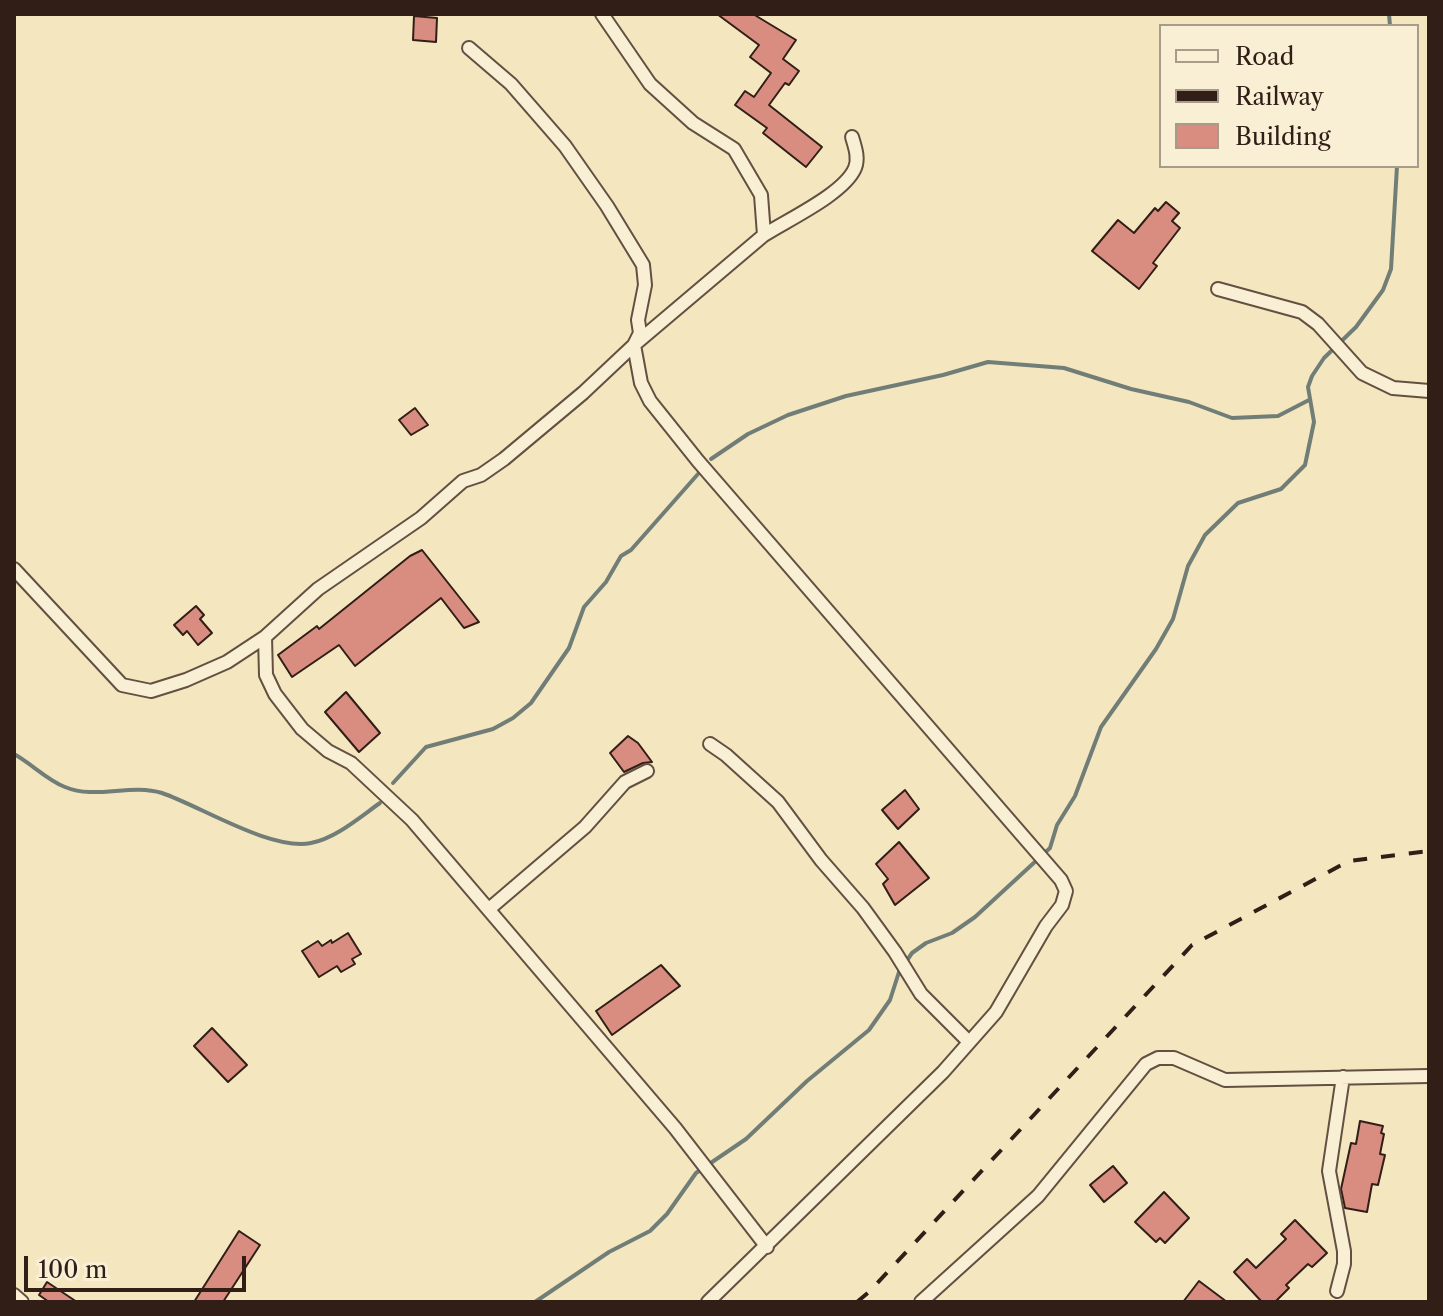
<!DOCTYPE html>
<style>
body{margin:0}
#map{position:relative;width:1443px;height:1316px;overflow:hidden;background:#f4e6bf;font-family:"Libre Caslon Text",serif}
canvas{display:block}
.frame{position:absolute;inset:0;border:16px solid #311e17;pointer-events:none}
.legend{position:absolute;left:1159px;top:24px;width:260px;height:144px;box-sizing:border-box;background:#f8efd5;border:2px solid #a89b89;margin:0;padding:10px 14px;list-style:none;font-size:24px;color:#311e17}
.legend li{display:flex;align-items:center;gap:16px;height:40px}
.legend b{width:40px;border:2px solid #a89b89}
.scale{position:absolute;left:24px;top:1256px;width:222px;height:36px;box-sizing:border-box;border:4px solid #311e17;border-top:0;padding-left:10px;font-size:24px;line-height:28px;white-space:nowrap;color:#311e17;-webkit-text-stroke:6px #f8efd5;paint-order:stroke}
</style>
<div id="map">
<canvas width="1443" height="1316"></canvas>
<div class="frame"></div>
<ul class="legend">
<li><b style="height:10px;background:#f8efd5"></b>Road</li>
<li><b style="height:10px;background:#311e17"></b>Railway</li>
<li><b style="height:22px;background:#d98d80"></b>Building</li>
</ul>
<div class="scale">100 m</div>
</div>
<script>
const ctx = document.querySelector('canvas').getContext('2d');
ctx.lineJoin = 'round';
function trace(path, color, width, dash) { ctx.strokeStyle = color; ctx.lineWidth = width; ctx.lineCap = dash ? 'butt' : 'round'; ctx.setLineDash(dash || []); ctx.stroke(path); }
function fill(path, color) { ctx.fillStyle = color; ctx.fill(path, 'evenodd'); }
trace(new Path2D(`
 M1389 14 1390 26
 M711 459 748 434 788 415 846 396 943 375 988 362 1064 368 1131 389 1189 402 1232 418 1278 416 1309 400
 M14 754C32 764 47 780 65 787 96 800 130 783 162 793 200 806 271 851 311 843 336 838 360 817 380 803
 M393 783 426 747 493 729 513 718 531 703 569 648 584 607 606 582 621 556 631 550 698 474
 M535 1302 609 1252 650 1231 667 1214 696 1173 746 1139 807 1081 869 1030 890 1000 899 972 912 953 926 943 952 933 975 917 1050 848 1057 825 1075 796 1101 727 1156 649 1173 619 1188 566 1205 535 1238 503 1281 489 1305 465 1314 422 1308 387 1312 376 1324 358 1356 327 1383 290 1391 269 1397 166`), '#717e77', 4);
const building = new Path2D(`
 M717 14H753L796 40 783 59 799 71 789 85 785 83 769 105 822 147 806 167 763 133 767 128 735 105 745 91 754 97 771 73 750 57 759 45Z
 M414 16 437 18 436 42 413 40Z
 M1166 202 1179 213 1172 221 1180 228 1153 263 1157 266 1139 289 1092 251 1118 220 1134 233 1155 208 1158 211Z
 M415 408 428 425 411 435 399 420Z
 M422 550 479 622 464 628 441 598 355 666 339 645 292 677 278 655 317 626 319 629 410 556Z
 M196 606 204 615 200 619 212 633 198 645 187 631 183 635 174 625Z
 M346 692 380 733 359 752 325 712Z
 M628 736 638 743 652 762 643 763 624 772 610 753Z
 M905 790 919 809 898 829 882 810Z
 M899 842 929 878 895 905 883 884 888 879 876 864Z
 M348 933 361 954 352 959 355 964 341 972 337 966 319 977 302 951 318 941 322 946 331 940 332 943Z
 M661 965 680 986 612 1035 596 1011Z
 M212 1028 247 1065 228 1082 194 1046Z
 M1360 1121 1383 1126 1381 1133 1384 1134 1380 1154 1385 1155 1378 1185 1372 1184 1367 1212 1345 1208 1341 1189 1351 1143 1356 1144Z
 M1113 1166 1127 1183 1104 1202 1090 1185Z
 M1164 1192 1189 1218 1165 1243 1160 1238 1156 1242 1135 1222Z
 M1295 1220 1327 1253 1312 1267 1308 1264 1286 1285 1289 1288 1275 1302H1262L1234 1272 1247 1259 1256 1268 1286 1239 1281 1234Z
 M239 1231 260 1245 223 1302H194Z
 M1199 1281 1227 1302H1183Z
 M47 1282 77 1302H49L39 1295Z`);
fill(building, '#d98d80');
trace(building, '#311e17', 2);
const street = new Path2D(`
 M602 14 650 84 693 123 734 149 761 195 764 235C787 220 844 194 855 168 859 158 855 147 852 137
 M1218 289 1302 312 1318 324 1362 373 1393 388 1429 391
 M14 569 122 685 151 691 186 680 227 662 265 637 318 589 421 518 463 481 481 475 504 459 583 393 634 345 640 333 638 320 645 285 643 265 607 206 565 146 511 84 469 48
 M265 637 266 675 275 694 302 729 328 751 351 763 412 820 675 1128 767 1247
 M710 744 726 755 778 802 821 860 863 908 895 952 921 994 969 1042
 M489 909 585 827 625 782 647 771
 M1337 1291 1344 1264V1251L1329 1171 1343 1077
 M14 1295 22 1302
 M708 1302 943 1072 996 1012 1046 926 1062 905 1066 891 1061 880 698 461 650 401 641 383 634 345 764 235
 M921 1302 1038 1196 1146 1064 1158 1058H1174L1225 1080 1429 1076`);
trace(street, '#625041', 16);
trace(street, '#f8efd5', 12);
trace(new Path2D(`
 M857 1302 870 1291 1192 945 1349 861 1429 851`), '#311e17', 4, [14, 14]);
</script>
